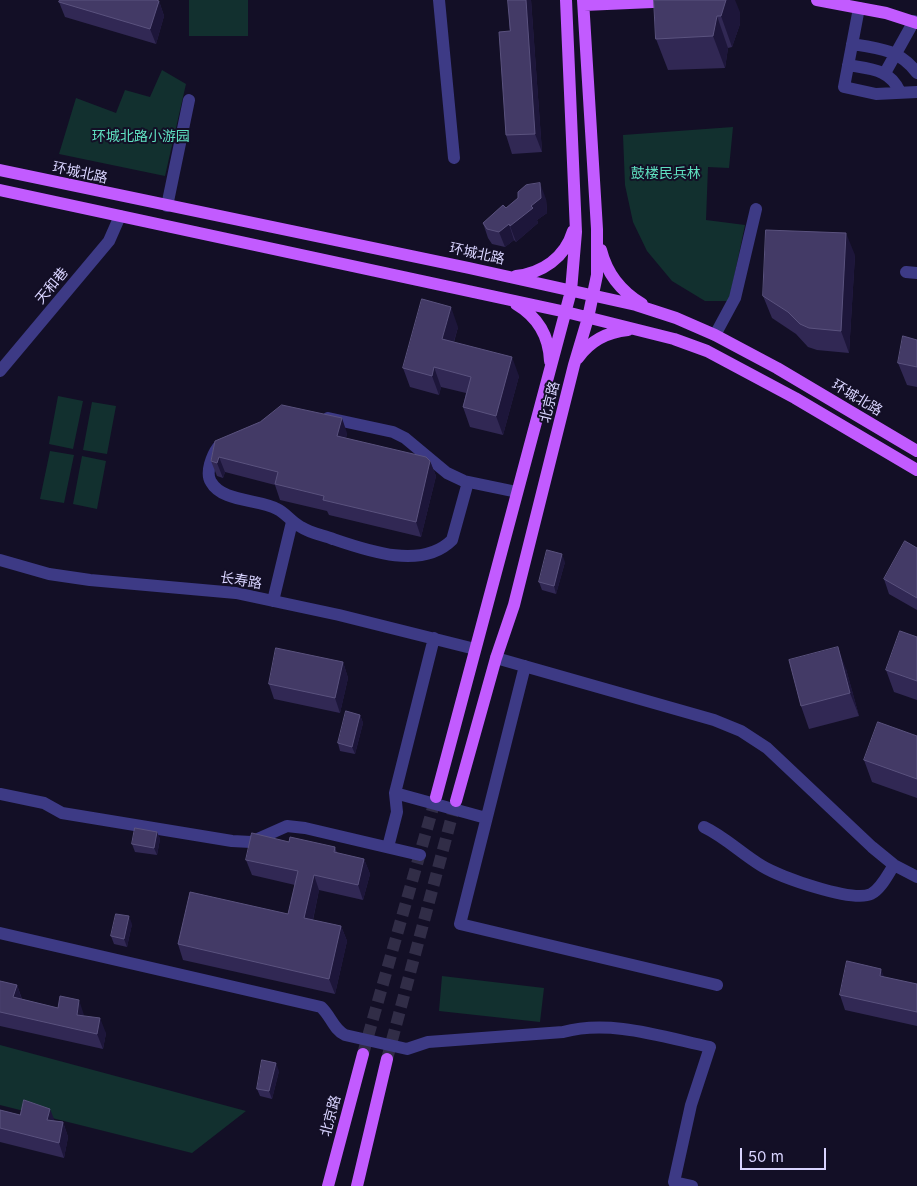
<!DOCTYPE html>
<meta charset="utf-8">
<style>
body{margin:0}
#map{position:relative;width:917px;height:1186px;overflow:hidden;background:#130f26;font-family:Inter,sans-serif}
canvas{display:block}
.scale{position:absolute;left:740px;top:1148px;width:86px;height:22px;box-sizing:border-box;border:2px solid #d9d4ff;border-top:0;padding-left:6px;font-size:15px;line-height:18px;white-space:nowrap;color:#d9d4ff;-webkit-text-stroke:4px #130f26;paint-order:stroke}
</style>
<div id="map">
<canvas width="917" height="1186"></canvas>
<div class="scale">50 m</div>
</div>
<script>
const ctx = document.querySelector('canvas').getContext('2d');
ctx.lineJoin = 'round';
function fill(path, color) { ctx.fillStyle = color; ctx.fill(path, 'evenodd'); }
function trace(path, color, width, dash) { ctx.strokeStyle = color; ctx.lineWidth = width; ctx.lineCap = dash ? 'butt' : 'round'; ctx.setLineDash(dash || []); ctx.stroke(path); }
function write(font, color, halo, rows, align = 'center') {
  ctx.font = font + ' Inter,"Noto Sans SC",sans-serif'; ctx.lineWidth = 4; ctx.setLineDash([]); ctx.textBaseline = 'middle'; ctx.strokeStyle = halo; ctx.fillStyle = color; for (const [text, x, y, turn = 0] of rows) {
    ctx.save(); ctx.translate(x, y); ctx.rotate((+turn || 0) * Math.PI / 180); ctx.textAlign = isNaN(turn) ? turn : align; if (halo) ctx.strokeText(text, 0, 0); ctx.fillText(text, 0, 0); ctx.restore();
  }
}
fill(new Path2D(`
 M189 0H248V36H189Z
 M162 70 186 84 165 176 59 154 76 98 116 113 125 90 150 97Z
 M733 127 729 168 708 167 706 220 745 225 729 301H705L672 281 647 251 633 222 625 185 623 135Z
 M58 396 83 401 73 449 49 444Z
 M92 402 116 406 107 454 83 450Z
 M50 451 74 455 64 503 40 499Z
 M82 456 106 461 97 509 73 504Z
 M442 976 544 988 540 1022 439 1011Z
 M0 1045 246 1111 192 1153 0 1105Z`), '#12302f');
trace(new Path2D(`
 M363 1054 436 797
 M387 1059 456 801`), '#312d47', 12, [12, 6]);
trace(new Path2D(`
 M439 0 454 158
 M859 8 844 87 876 94 917 92
 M852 44C879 48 900 50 917 73
 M848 65C871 69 890 69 900 92
 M885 73 914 21
 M167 206 189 100
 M906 272 917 273
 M715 335 735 298 756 209
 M0 371 109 241 120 216
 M328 418 393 432 405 438 447 473 464 481 517 492
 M218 447C212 455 205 473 211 482 222 502 258 499 277 509 286 513 291 522 301 527 310 533 322 535 333 539 368 551 422 570 452 540L468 482
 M0 560 49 574 90 580 236 593 339 615 475 649
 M273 601 292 522
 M496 658 714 720 741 731 767 748 872 847 894 865 917 877
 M525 666 460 924 717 985
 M395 793 486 818
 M0 794 44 803 62 813 232 841 251 842 287 826 305 828 420 855
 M704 827C725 837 742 854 762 866 780 877 853 903 871 894 881 889 888 874 894 865
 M388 847 397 812 395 793 434 638
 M0 933 321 1007C331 1016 333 1029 345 1035L407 1049 428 1042 563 1032C610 1019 663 1037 710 1047L691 1105 674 1182 692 1186`), '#3d3a85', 12);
trace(new Path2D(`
 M817 0 886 13 917 23
 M584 5 698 0
 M0 170 469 268 636 305 676 318 715 335 777 368 917 451
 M0 190 566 312 674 339 707 351 795 398 917 470
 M601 250C607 274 622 292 642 304
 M516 276C542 273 565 258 573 231
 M516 304C538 317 549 336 550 361
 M578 358C590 341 607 332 628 330
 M436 797 571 291 576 232 566 0
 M456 801 496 658 514 605 574 365 588 318 597 275V229L583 0
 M328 1186 363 1054
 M357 1186 387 1059`), '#c25bff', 12);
fill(new Path2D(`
 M508 0H531L542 152 512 154 506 135 510 31Z
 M654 0 740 12V24L732 47 728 48 725 68 668 70 656 39Z
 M159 1 164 16 156 44 65 17 59 2Z
 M546 199 547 213 537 220 538 223 516 242 514 240 505 247 492 244 488 238 483 223 506 208Z
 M855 255 849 353 817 350 808 347 796 334 772 318 763 296Z
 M458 327 454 342 519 376 503 435 470 427 463 407 466 393 441 387 439 395 410 387 403 368Z
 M917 340V387L907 385 898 363Z
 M347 433 346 438 430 461 436 476 421 537 329 515 327 511 280 500 275 485 225 472 223 478 217 476 211 461 215 441Z
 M917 548V610L889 594 884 579Z
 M565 562 556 594 542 590 539 582Z
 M917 637V700L894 692 886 670Z
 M343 662 348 678 340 713 274 699 269 684Z
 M846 669 859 716 809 729 801 706Z
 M360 715 363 723 355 754 340 751 338 743Z
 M917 736V798L872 782 864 760Z
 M157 832 160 839 157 855 135 852 132 844Z
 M289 842 335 847 337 853 364 859 370 874 363 900 319 890 313 920 341 926 347 941 335 994 183 960 178 944 288 914 295 885 252 875 246 860Z
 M132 924 127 947 114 944 111 936Z
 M884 977 917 984V1026L845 1010 840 995Z
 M0 981 17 985 22 999 58 1008 84 1016 106 1033 103 1049 0 1026Z
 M279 1071 272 1099 260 1096 257 1089Z
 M0 1110 20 1115 63 1122 68 1137 64 1158 0 1142Z`), '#312854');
fill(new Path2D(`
 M526 0H531L542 152 535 134Z
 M726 0H735L740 12V24L732 47 721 16Z
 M159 1 164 16 156 44 150 29Z
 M717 16 728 48 725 68 713 36Z
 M540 183 546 199 547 213 537 220 538 223 516 242 510 226 531 206Z
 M509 224 514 240 505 247 499 232Z
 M846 233 855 255 849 353 841 331Z
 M451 307 458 327 449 358 442 339Z
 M512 357 519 376 503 435 496 416Z
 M434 367 441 387 439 395 432 376Z
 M342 418 347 433 343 452 337 436Z
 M219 457 225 472 223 478 217 463Z
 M430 461 436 476 421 537 416 522Z
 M562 554 565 562 556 594 554 586Z
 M838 647 846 669 859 716 850 693Z
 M343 662 348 678 340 713 335 698Z
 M360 715 363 723 355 754 352 747Z
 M157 832 160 839 157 855 154 848Z
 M364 859 370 874 363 900 358 885Z
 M314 875 319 890 310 933 304 918Z
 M129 916 132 924 127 947 124 939Z
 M341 926 347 941 335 994 329 979Z
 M881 969 887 984 880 976Z
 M17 985 22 1000 13 997Z
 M79 1000 84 1015H77Z
 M100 1018 106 1033 103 1049 97 1034Z
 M276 1063 279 1071 272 1099 269 1091Z
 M50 1109 56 1124 47 1120Z
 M63 1122 68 1137 64 1158 59 1143Z`), '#1d163a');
const building = new Path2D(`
 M60 0H156L159 1 150 29 59 2Z
 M508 0H526L535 134 506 135 499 32 510 31Z
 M654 0H726L721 16H717L713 36 656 39Z
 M540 183 541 198 531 206 533 208 510 226 509 224 499 232 487 229 483 223 503 205 506 208 518 198V192L526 185Z
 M766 230 846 233 841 331 809 328 800 324 788 312 763 296Z
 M422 299 451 307 442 339 512 357 496 416 463 407 471 377 434 367 432 376 403 368Z
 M903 336 917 340V367L898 363Z
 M282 405 342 418 337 436 426 457 430 461 416 522 323 500 324 496 275 484 278 472 219 457 217 463 211 461 215 441 260 422Z
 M905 541 917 548V598L884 579Z
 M547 550 562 554 554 586 539 582Z
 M900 631 917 637V681L886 670Z
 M838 647 850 693 801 706 789 660Z
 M276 648 343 662 335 698 269 684Z
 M346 711 360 715 352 747 338 743Z
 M878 722 917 736V779L864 760Z
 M135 828 157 832 154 848 132 844Z
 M252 833 289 842 290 837 335 847 334 852 364 859 358 885 314 875 304 918 341 926 329 979 178 944 190 892 288 914 298 871 246 860Z
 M116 914 129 916 124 939 111 936Z
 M847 961 881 969 880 976 917 984V1012L840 995Z
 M0 981 17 985 13 997 58 1008 60 996 79 1000 77 1015 100 1018 97 1034 0 1012Z
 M262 1060 276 1063 269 1091 257 1089Z
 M24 1100 50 1109 47 1120 63 1122 59 1143 0 1128V1110L20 1115Z`);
fill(building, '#433a66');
trace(building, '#5a527e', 1);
write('14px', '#5fe0c0', '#130f26', [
 ["环城北路小游园",141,137],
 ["鼓楼民兵林",666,174]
]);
write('14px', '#d9d4ff', '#130f26', [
 ["环城北路",80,173,12],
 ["环城北路",477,254,12],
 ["天和巷",52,286,-50],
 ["环城北路",857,398,31],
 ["北京路",550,402,-76],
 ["长寿路",241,581,9],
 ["北京路",331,1116,-75]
]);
</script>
